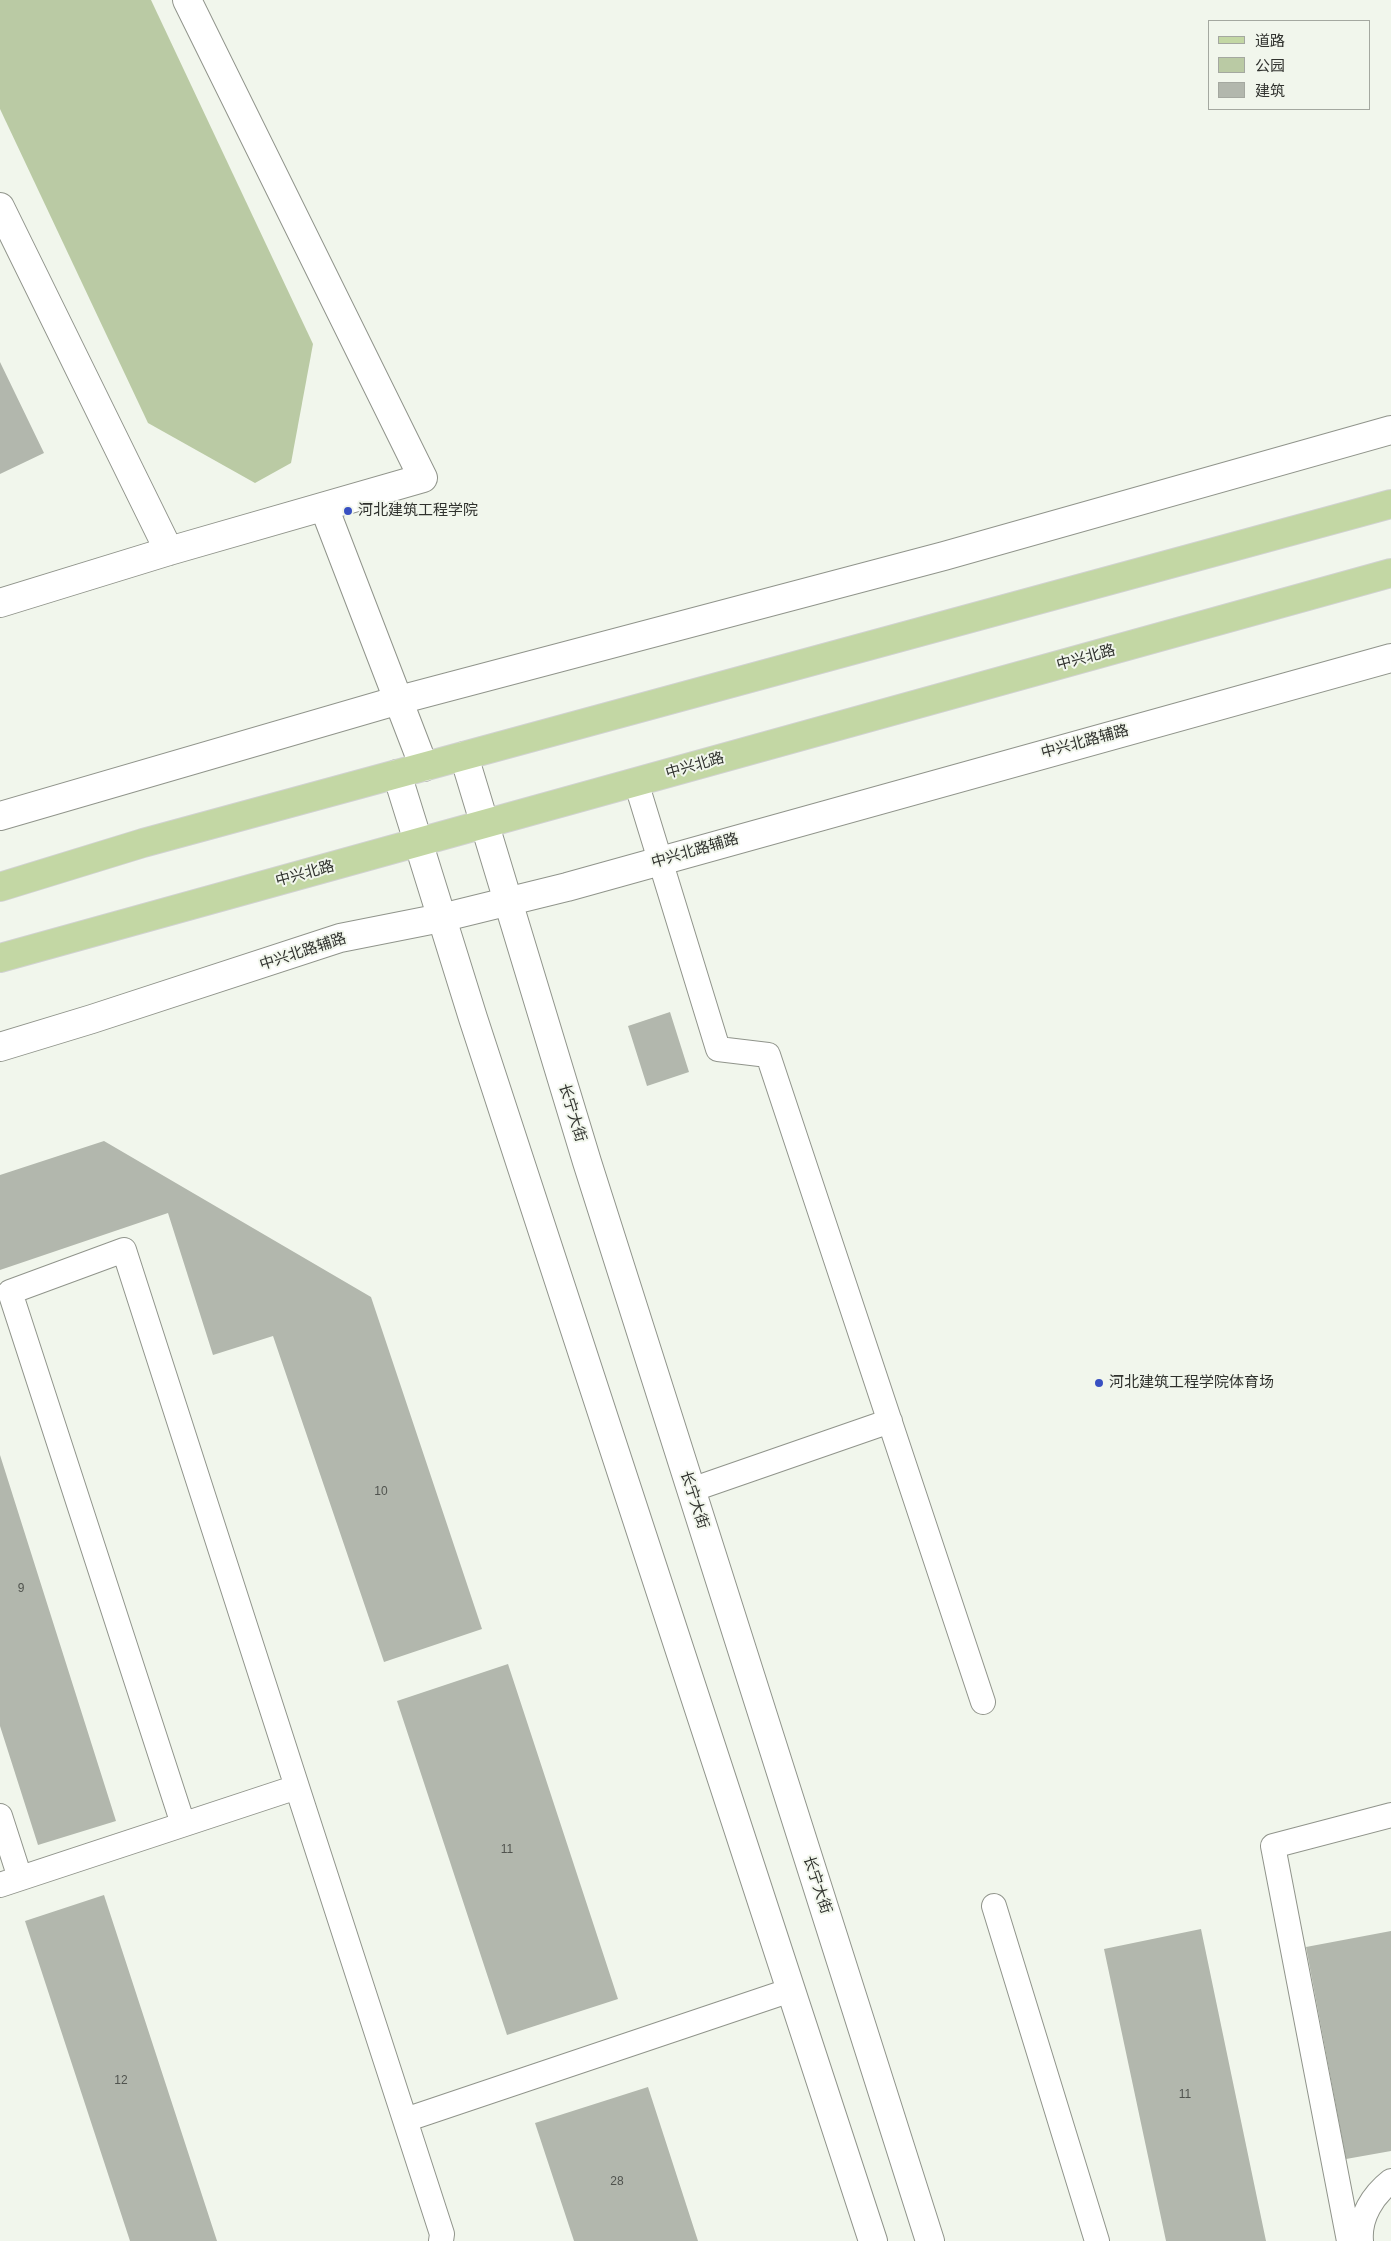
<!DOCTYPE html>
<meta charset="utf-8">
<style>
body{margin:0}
#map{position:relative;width:1391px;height:2241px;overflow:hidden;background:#f1f6ec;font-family:Helvetica,"Noto Sans SC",sans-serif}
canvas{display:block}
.legend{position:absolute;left:1208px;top:20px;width:162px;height:90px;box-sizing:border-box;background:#f1f6ec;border:1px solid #a4a8a0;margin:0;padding:6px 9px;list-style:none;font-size:15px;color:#30322e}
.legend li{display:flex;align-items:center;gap:10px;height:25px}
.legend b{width:25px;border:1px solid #a4a8a0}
</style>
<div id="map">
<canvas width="1391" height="2241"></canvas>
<ul class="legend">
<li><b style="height:6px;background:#c3d7a4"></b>道路</li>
<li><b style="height:14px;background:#bacaa4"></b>公园</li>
<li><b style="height:14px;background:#b2b7ad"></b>建筑</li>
</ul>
</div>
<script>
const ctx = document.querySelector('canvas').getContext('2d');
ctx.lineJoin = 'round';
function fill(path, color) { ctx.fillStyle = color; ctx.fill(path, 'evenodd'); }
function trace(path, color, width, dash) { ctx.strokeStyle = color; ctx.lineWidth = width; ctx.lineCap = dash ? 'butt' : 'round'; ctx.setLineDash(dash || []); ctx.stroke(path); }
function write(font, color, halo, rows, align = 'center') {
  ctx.font = font + ' Helvetica,"Noto Sans SC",sans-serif'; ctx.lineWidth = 4; ctx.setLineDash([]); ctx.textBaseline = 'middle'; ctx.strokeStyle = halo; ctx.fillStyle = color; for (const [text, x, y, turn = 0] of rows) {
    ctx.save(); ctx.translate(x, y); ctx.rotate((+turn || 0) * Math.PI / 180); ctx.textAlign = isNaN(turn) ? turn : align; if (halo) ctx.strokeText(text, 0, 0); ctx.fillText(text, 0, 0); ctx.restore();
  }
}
fill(new Path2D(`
 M0 0H151L313 344 291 463 255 483 148 423 0 109Z`), '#bacaa4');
fill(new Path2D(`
 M0 362 44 453 0 474Z
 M670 1012 689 1072 647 1086 628 1026Z
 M104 1141 371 1297 482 1629 384 1662 273 1336 213 1355 168 1213 0 1270V1175Z
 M0 1455 116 1821 38 1845 0 1726Z
 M508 1664 618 1999 507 2035 397 1701Z
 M104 1895 217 2241H130L25 1921Z
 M1201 1929 1266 2241H1166L1104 1949Z
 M1391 1931V2151L1346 2159 1306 1947Z
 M648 2087 698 2241H574L535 2123Z`), '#b2b7ad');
const service = new Path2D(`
 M636 782 718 1049 768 1055 983 1702
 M691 1490 890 1421
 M0 1816 20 1878
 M183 1824 10 1292 124 1250 297 1787
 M0 1885 297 1787 442 2234 441 2241
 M994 1906 1097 2241
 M405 2120 791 1990
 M1349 2241 1273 1846 1391 1815
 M1361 2241C1359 2217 1373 2195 1391 2181`);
const minor = new Path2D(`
 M0 207 169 551
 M324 507 424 767
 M0 603 169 551 423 478 187 0`);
const tertiary = new Path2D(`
 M0 816 399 700 944 556 1391 430
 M0 1047 92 1019 340 938 441 918 567 887 1391 658`);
const secondary = new Path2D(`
 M464 756 587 1162 930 2241
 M397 774 473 1018 873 2241`);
const primary = new Path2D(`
 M0 887 143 843 1391 504
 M0 958 1391 573`);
trace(service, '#90948b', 26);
trace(minor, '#90948b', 30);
trace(tertiary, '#90948b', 30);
trace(secondary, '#90948b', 30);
trace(primary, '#d1d2d1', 30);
trace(service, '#fff', 24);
trace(minor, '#fff', 28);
trace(tertiary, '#fff', 28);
trace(secondary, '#fff', 28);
trace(primary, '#c3d7a4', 28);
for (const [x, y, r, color] of [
 [348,511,5,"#3850c2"],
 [1099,1383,5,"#3850c2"]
]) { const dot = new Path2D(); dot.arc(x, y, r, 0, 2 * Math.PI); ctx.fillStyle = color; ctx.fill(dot); trace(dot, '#f1f6ec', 2); }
write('12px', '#50534e', null, [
 ["10",381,1492],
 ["9",21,1589],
 ["11",507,1850],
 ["12",121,2081],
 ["11",1185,2095],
 ["28",617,2182]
]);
write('15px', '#30322e', '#f1f6ec', [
 ["河北建筑工程学院",358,511],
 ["河北建筑工程学院体育场",1109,1383]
], 'left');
write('15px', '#30322e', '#f1f6ec', [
 ["中兴北路",1086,658,-15],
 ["中兴北路辅路",1085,742,-15],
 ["中兴北路",695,766,-16],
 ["中兴北路辅路",695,851,-16],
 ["中兴北路",305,874,-15],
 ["中兴北路辅路",303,952,-18],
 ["长宁大街",572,1113,73],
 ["长宁大街",694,1500,72],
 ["长宁大街",817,1885,72]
]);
</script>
